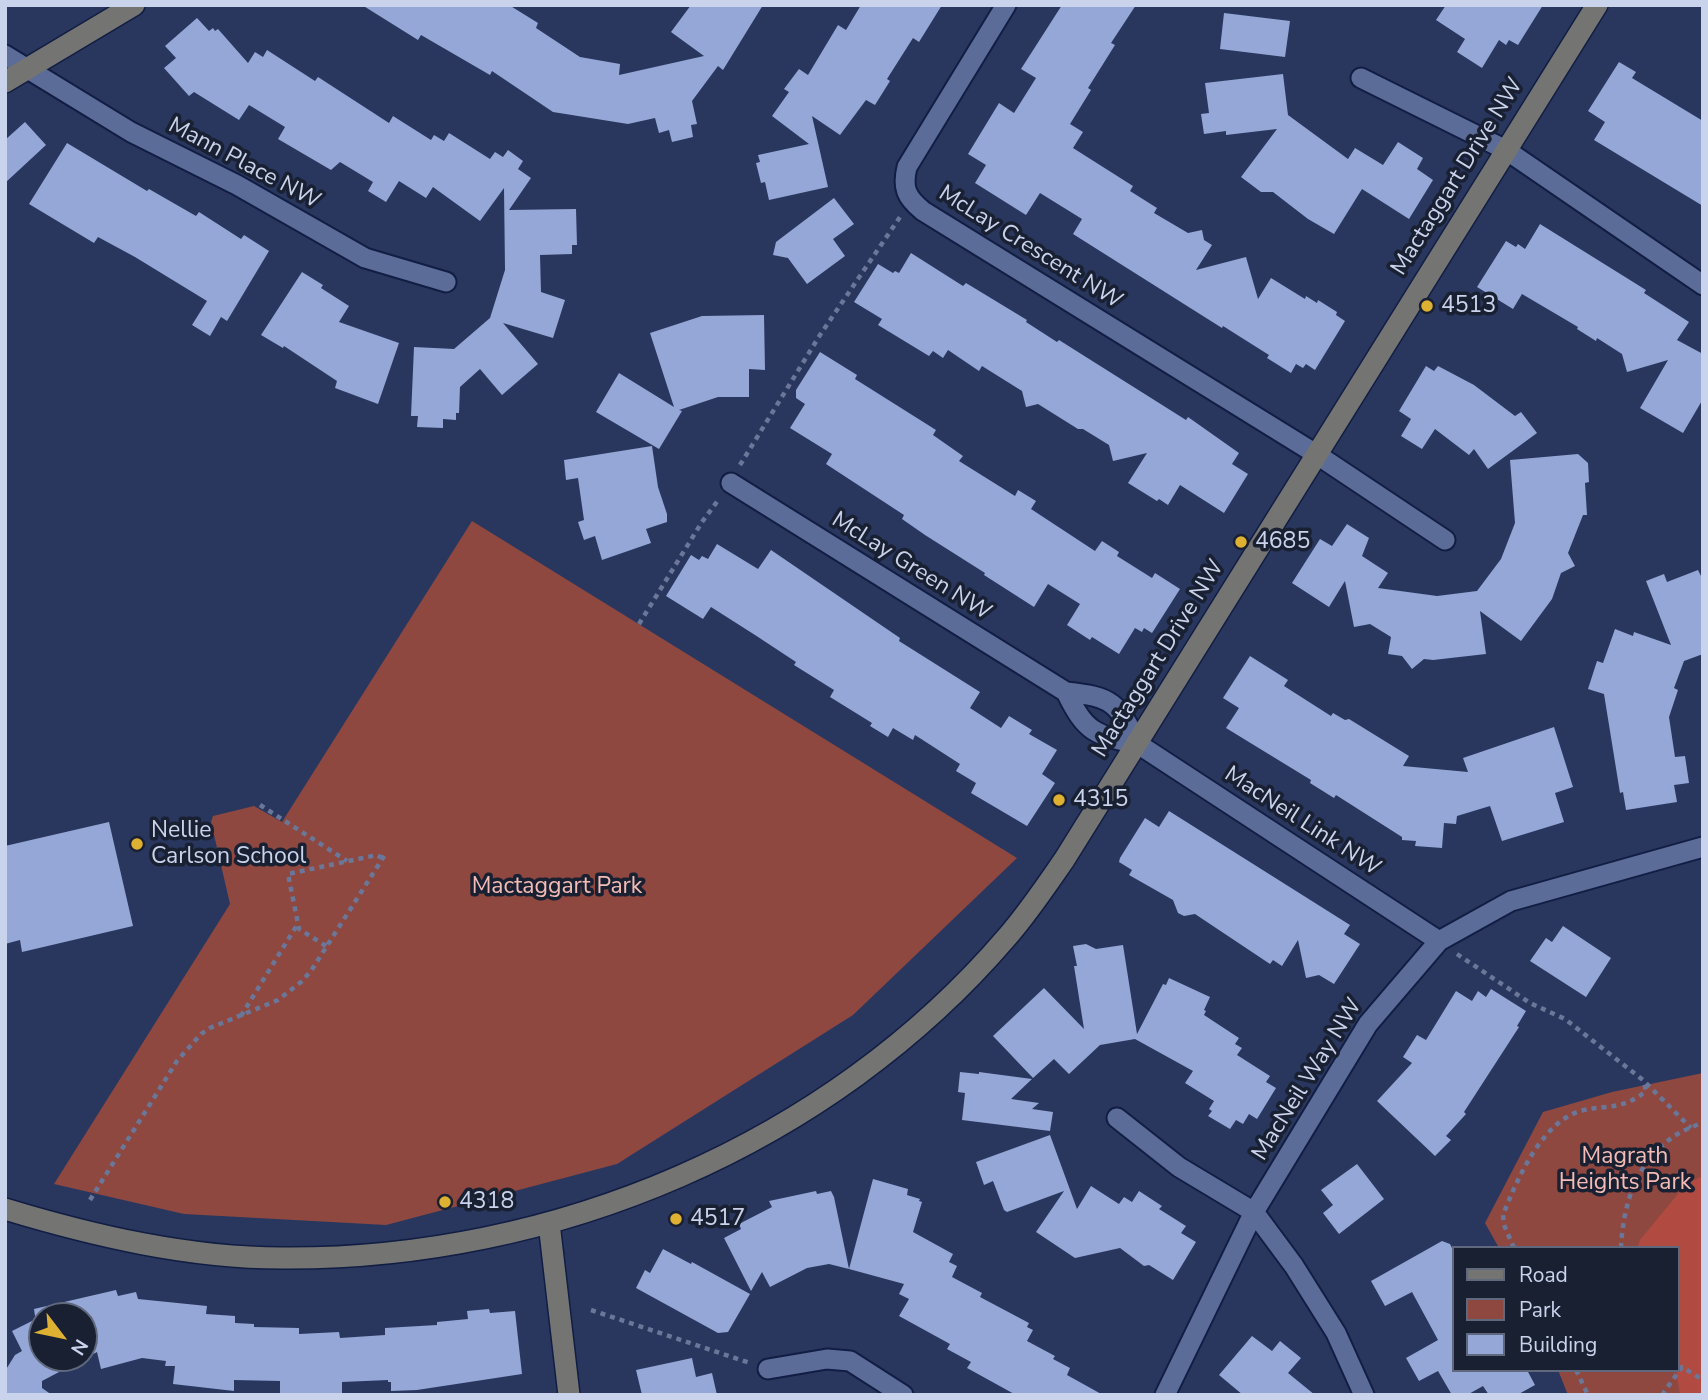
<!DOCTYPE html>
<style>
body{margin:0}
#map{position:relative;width:1708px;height:1400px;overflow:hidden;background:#29375f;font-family:"Nunito Sans",sans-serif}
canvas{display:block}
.frame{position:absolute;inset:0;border:7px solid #c9d3ec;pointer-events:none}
.legend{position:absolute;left:1452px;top:1246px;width:228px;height:126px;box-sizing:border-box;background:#192032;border:2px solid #5f687c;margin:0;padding:9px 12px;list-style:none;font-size:21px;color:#c9d3ec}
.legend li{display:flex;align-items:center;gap:14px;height:35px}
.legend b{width:35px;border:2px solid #5f687c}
.north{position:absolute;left:28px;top:1302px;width:70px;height:70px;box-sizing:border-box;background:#192032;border:2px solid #5f687c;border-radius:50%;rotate:122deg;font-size:19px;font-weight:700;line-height:28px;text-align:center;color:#c9d3ec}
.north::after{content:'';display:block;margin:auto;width:24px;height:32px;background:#deb133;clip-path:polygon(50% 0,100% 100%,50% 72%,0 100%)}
</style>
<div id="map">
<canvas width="1708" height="1400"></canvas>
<div class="frame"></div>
<ul class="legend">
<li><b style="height:9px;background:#747572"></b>Road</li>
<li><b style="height:19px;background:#8e4840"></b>Park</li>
<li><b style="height:19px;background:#94a7d6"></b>Building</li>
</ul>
<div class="north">N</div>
</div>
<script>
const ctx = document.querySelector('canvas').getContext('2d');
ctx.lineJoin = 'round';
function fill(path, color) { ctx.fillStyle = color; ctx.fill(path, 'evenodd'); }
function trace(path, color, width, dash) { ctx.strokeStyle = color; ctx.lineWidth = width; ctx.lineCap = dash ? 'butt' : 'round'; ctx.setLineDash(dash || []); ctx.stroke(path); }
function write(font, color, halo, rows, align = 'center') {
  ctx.font = font + ' "Nunito Sans",sans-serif'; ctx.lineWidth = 7; ctx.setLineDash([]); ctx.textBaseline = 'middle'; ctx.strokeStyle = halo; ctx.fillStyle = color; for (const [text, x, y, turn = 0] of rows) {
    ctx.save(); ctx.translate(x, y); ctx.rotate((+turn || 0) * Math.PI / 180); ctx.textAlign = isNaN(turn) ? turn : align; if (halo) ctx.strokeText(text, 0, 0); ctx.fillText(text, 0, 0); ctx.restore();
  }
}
fill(new Path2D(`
 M472 521 1017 858 853 1015 617 1164 386 1225 184 1214 54 1184 230 904 211 822 213 816 254 806 282 822Z
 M1703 1073V1395H1568L1558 1370H1678V1248H1499L1485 1223 1543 1112 1612 1092Z`), '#8e4840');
fill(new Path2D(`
 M1703 1176V1395H1680L1676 1370H1678V1248H1637L1640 1240 1686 1184Z`), '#b14b42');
fill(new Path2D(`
 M362 5H509L538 23 536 28 580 57 620 64 619 75 704 56 671 32 691 5H763L723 70 718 66 692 101 697 124 691 125 693 137 672 142 669 130 659 133 655 118 628 124 553 112 492 71 490 75 421 35 418 40Z
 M861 5H942L919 42 913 38 887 79 890 81 875 105 866 100 840 135 812 116 828 187 769 200 765 182 761 183 756 163 760 162 758 155 809 144 772 116 789 92 784 89 799 69 808 75 838 25 846 30Z
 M1062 5H1136L1111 43 1115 45 1088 88 1091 90 1070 124 1083 132 1073 148 1133 186 1130 191 1157 208 1154 213 1188 233 1202 230 1204 240 1212 245 1196 270 1246 257 1258 299 1271 278 1305 299 1306 296 1317 303 1318 300 1337 312 1336 315 1345 321 1315 370 1306 364 1303 368 1296 364 1291 373 1267 358 1269 355 1223 326 1222 328 1073 234 1082 219 1040 193 1026 215 975 183 986 165 968 154 999 103 1014 113 1036 78 1021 69Z
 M1446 5H1543L1518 45 1509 40 1506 45 1499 40 1482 68 1457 52 1465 39 1436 20Z
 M1224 13 1290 21 1285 57 1220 49Z
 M197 18 209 31 213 28 215 31 218 29 248 63 255 52 263 57 267 50 315 81 318 77 389 123 393 116 431 140 434 135 444 141 449 133 490 159 495 152 503 157 508 150 523 161 518 169 531 178 509 210 576 209 577 245H572V254L540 255 541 292 565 300 553 338 503 323 538 364 502 395 480 369 460 387 459 413H456V420L443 419V428L417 427 418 416H411L414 347 454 349 490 318 505 270 504 188 480 221 433 187 426 198 399 181 386 202 368 191 373 182 340 162 331 170 278 139 285 127 249 105 239 120 194 92 189 96 164 68 176 58 165 46Z
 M1619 62 1636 72 1632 78 1703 121V206L1594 140 1605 122 1588 111Z
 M1283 74 1288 115 1348 159 1355 148 1383 165 1398 142 1423 158 1417 169 1433 180 1409 219 1362 189 1334 234 1308 219 1273 192H1261L1241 177 1277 129 1226 135V131L1204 134 1201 114 1209 113 1205 83Z
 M25 122 46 145 5 183V140Z
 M67 143 147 191 149 189 196 216 199 212 241 239 244 235 269 251 227 321 221 317 210 336 192 325 207 301 135 257 98 237 94 243 29 204Z
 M834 198 854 224 833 239 845 256 807 284 788 258 773 255 776 242Z
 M1540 224 1646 290 1644 293 1689 322 1677 340 1703 354V399L1683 433 1640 408 1668 360 1627 372 1622 354 1597 338 1596 341 1577 329 1578 327 1522 294 1513 309 1477 287 1506 241 1516 247 1518 244 1525 249Z
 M911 253 963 286 966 283 1027 320 1026 322 1057 342 1059 340 1186 420 1188 417 1239 453 1232 464 1248 474 1224 513 1180 485 1168 505 1159 499 1157 501 1128 483 1147 453 1113 461 1109 445 1083 429H1078L1038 404 1026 407 1022 391 982 366 979 371 948 350 943 358 933 351 929 356 878 325 882 319 854 302 878 264 893 273 895 271 899 273Z
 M302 272 323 285 321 288 349 306 339 322 399 343 378 404 335 388 337 381 284 346 283 348 261 335Z
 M764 315 765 370 749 369V397H718L679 410 682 411 659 449 596 412 619 373 674 407 650 333 702 316Z
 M820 352 857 375 855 379 936 430 933 435 963 456 959 461 1015 496 1018 490 1036 501 1031 509 1095 551 1102 541 1119 552 1117 556 1152 578 1155 573 1180 589 1152 633 1144 628 1142 632 1135 628 1119 654 1092 637 1090 640 1067 625 1080 604 1048 584 1034 607 984 575 985 573 925 535 902 519 904 515 826 464 832 454 790 428 805 404 796 398V390Z
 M1426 366 1434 371 1438 366 1474 385 1515 416 1521 412 1537 433 1488 469 1474 449 1469 455 1435 429 1422 449 1401 436 1411 419 1399 411Z
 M652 446 658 487 667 514V522L646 529 651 543 602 560 595 536 584 540 578 522 584 520 578 478 566 480 564 460Z
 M1578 454 1588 463 1589 482 1585 483 1587 515H1583L1568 553 1575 566 1561 573 1552 599 1521 641 1480 611 1486 654 1433 660 1424 659 1412 669 1402 656 1388 654 1391 637 1370 624 1354 627 1345 581 1329 607 1292 583 1320 539 1332 546 1347 524 1369 538 1362 556 1388 573 1378 588 1437 596 1477 591 1501 559 1515 523 1510 460Z
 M717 544 758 569 771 550 900 638 899 641 980 692 970 708 1001 728 1009 716 1032 730 1029 734 1057 750 1042 774 1055 783 1027 826 971 793 976 783 956 771 960 764 915 735 913 740 893 728 888 737 870 726 872 723 830 697 834 690 794 665 796 662 755 635 711 607 703 619 666 596 691 555 699 560 702 556 708 559Z
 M1698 570 1703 580V654L1684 661 1674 688 1678 690 1669 717 1675 757 1685 756 1689 783 1674 785 1677 802 1626 810 1623 792 1620 793 1604 694 1588 689 1597 661 1603 663 1615 629 1633 636 1634 632 1671 645 1646 581 1664 574 1667 582Z
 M1250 656 1288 680 1284 686 1331 716 1333 713 1345 720 1349 719 1409 756 1403 766 1468 772 1463 758 1554 727 1573 787 1555 793 1564 822 1502 841 1490 806 1457 816 1456 824 1444 823 1442 848 1415 846 1416 841 1402 840V837L1336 795 1334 798 1310 783 1311 780 1226 728 1239 708 1223 698Z
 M1169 811 1350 925 1344 934 1360 944 1334 984 1319 975 1306 978 1298 940 1282 966 1273 960 1270 964 1195 914 1184 916 1178 913 1173 900 1129 875 1132 870 1119 862 1120 858 1145 818 1159 827Z
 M109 822 133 926 22 952 20 940 5 944V846Z
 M1563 926 1611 958 1586 997 1530 961 1546 938 1552 942Z
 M1086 944 1096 949 1123 945 1137 1034 1163 984 1166 985 1169 978 1210 997 1204 1010 1206 1011 1204 1015 1239 1038 1235 1044 1242 1048 1237 1055 1270 1076 1266 1082 1276 1088 1257 1119 1249 1114 1243 1124 1236 1120 1230 1129 1208 1116 1212 1111 1209 1109 1214 1101 1185 1083 1193 1071 1135 1039 1100 1045 1069 1074 1054 1059 1033 1078 993 1036 1044 988 1084 1029 1074 966H1077L1073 946Z
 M1491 989 1526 1011 1517 1026 1519 1027 1464 1112 1466 1114 1446 1136 1451 1140 1435 1156 1377 1101 1412 1063 1403 1057 1417 1035 1426 1040 1456 991 1472 1001 1478 991 1486 997Z
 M960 1072 979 1074V1072L1032 1079 1011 1099 1039 1103 1032 1109 1053 1112 1050 1131 962 1120 965 1093 958 1092Z
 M1050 1135 1077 1209 1091 1186 1119 1204 1124 1197 1132 1202 1139 1191 1162 1206 1159 1209 1186 1226 1181 1233 1196 1242 1173 1280 1149 1265 1144 1266 1120 1248 1075 1258 1036 1232 1064 1191 1007 1212 1004 1210 993 1181 984 1185 976 1162Z
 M1357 1164 1384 1199 1339 1234 1323 1213 1333 1205 1321 1190Z
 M873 1179 908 1189 907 1195 920 1199 919 1201 922 1202 913 1232 953 1254 949 1262 957 1266 952 1277 982 1293 980 1297 1029 1323 1027 1327 1033 1330 1027 1341 1055 1356 1053 1359 1070 1368 1067 1375 1103 1395H1016L967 1368 971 1362 947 1349 950 1344 899 1316 909 1299 899 1294 904 1284 849 1269Z
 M816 1191 817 1194 831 1191 834 1197 849 1269 829 1264 807 1268 770 1287 762 1272 751 1291 724 1238 741 1229 739 1224 772 1207 769 1201Z
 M1442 1241 1450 1244 1454 1252V1370H1527L1535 1385 1517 1395H1489L1483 1386 1467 1395H1452L1438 1371 1419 1381 1406 1358 1438 1340 1412 1292 1385 1306 1371 1281Z
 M663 1249 691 1264 692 1262 750 1294 728 1332 718 1333 636 1288 645 1270 650 1273Z
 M116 1290 118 1296 136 1292 138 1299 207 1306 206 1314 235 1316V1323L254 1324V1327L299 1328V1334L339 1332 340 1338 385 1335V1328L437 1325V1322L468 1319 467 1311 489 1309 490 1313 515 1311 522 1374 417 1390 391 1391V1382H388V1380L342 1382V1395H280V1381L234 1380V1391L173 1384 175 1366H165L166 1361 142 1358 101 1369 97 1352 42 1381V1388L52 1395H5V1371L15 1355 22 1351 12 1331 42 1316V1358H84V1316H35L34 1309Z
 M1252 1336 1272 1351 1280 1341 1301 1358 1288 1373 1315 1395H1243L1219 1375Z
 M692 1358 696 1377 712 1373 717 1395H642L636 1370Z`), '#94a7d6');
const street = new Path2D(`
 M1006 5 907 167C902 188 906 197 923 211L1316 454 1445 540
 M5 55 131 132 237 185 365 258 446 282
 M1361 78 1506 150 1703 285
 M731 483 1066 692C1113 697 1117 702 1138 744
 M1066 692C1086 733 1095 735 1138 744L1439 941
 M1117 1118 1179 1167 1254 1212 1294 1266 1336 1333 1364 1395
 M768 1369 827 1359 850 1361 903 1395
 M1165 1395 1254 1212 1368 1024 1439 941 1511 901 1703 847`);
const secondary = new Path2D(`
 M5 82 134 5
 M5 1209C94 1236 189 1258 282 1258 554 1260 829 1145 1007 937 1028 913 1046 886 1064 860L1597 5
 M549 1223 569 1395`);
trace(street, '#121d43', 23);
trace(secondary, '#121d43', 24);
trace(new Path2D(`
 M740 465 820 335 900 217
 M639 624 702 522 719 499
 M260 805 347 861
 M326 946 299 929 288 874 377 855 382 858
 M1457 954 1530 1003 1565 1019 1643 1080 1691 1128
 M241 1016 297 925
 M90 1200 177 1061 201 1034 210 1028 278 1000 301 982 311 971 386 853
 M1514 1248 1504 1225 1503 1215C1517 1179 1543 1119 1584 1110 1611 1105 1624 1109 1646 1091L1644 1082
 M1621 1248C1623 1205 1636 1162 1673 1137 1681 1131 1693 1127 1703 1122
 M591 1310 750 1363
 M1576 1370 1588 1395
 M1662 1395 1682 1367 1703 1380`), '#6b7799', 4.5, [5, 5]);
trace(street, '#5b6c98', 19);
trace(secondary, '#747572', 21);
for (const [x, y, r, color] of [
 [1427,306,7,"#deb133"],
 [1241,542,7,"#deb133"],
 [1059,800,7,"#deb133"],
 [137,844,7,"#deb133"],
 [445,1202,7,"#deb133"],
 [676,1219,7,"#deb133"]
]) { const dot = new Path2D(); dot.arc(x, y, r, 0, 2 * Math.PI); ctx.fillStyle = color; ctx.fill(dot); trace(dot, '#192032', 2.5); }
write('23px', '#c9d3ec', '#192032', [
 ["Mann Place NW",244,164,28],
 ["Mactaggart Drive NW",1458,177,-58],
 ["McLay Crescent NW",1030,248,32],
 ["McLay Green NW",911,567,32],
 ["Mactaggart Drive NW",1159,659,-58],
 ["MacNeil Link NW",1302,822,33],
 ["MacNeil Way NW",1308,1080,-58]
]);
write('23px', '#c9d3ec', '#192032', [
 ["4513",1441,306],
 ["4685",1255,542],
 ["4315",1073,800],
 ["Nellie",151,831],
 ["Carlson School",151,857],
 ["4318",459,1202],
 ["4517",690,1219]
], 'left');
write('23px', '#f4bcb4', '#192032', [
 ["Mactaggart Park",557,887],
 ["Magrath",1625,1157],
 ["Heights Park",1625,1183]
]);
</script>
